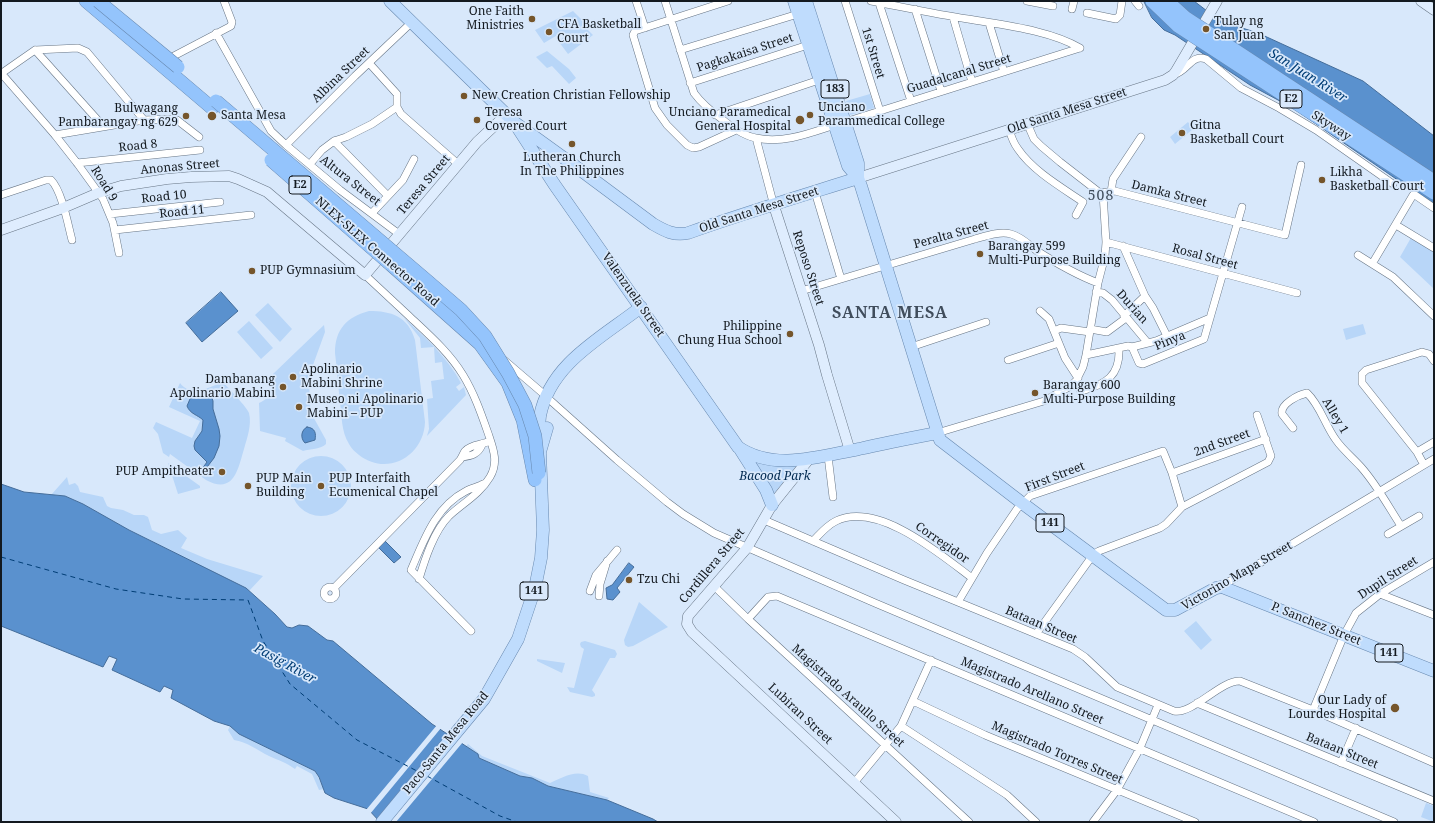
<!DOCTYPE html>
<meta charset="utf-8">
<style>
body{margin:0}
#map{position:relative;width:1435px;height:823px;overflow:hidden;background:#d8e8fb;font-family:"Noto Serif",serif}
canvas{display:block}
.frame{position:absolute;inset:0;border:2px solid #13191f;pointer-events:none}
</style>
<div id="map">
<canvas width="1435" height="823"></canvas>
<div class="frame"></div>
</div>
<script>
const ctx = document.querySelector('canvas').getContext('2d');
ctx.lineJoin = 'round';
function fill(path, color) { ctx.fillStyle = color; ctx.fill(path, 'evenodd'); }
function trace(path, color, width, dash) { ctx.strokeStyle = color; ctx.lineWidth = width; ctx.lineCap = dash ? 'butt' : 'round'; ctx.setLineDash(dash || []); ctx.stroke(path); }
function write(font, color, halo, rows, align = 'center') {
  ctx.font = font + ' "Noto Serif",serif'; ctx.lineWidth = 3.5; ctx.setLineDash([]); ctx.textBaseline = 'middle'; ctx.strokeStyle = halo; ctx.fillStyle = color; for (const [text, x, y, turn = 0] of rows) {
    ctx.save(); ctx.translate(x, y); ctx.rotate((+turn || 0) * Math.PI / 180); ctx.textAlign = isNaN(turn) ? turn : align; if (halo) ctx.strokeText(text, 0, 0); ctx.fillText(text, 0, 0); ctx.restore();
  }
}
fill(new Path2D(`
 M573 11 588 26 586 28 593 35 568 54 559 42 564 36 561 33 544 43 535 30Z
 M547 51 569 69 576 78 569 84 552 66 547 68 536 57Z
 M870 94 874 108 850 115 846 101Z
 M1188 122 1193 129 1175 144 1170 137Z
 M1412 236 1434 251V289L1400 257Z
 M268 303 292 329 280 342 255 315Z
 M369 311C391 311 408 316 415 340L425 422C424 456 387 477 359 455 355 452 351 448 349 444 341 431 342 416 340 402 338 385 337 369 335 353 335 329 347 317 369 311Z
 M404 318C425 337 448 358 461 383L456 387 459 391 464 387 466 395 427 436 429 429 427 399 433 398 431 381 444 379 442 362 435 363 434 347 421 348 420 338Z
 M249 321 273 348 261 359 237 332Z
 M1363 324 1366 334 1346 340 1343 329Z
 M324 325 325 332 309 376 310 411 326 440V444C321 449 310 449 303 451L285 441 286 438 260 431 259 403C271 398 279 386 273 374Z
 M223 382C228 388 247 407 249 413 252 425 247 438 244 449 238 469 234 495 206 480L170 454 169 457 163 453 158 434 153 428 156 422 192 438 200 421 169 407 180 383C191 398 210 387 223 382Z
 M291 486a30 30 0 1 1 60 0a30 30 0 1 1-60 0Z
 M747 457 800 464 775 499Z
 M168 463 200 486V488L178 494Z
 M67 477 69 485 75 483 78 486 80 492 103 497 107 506 111 508 123 510 134 515H144L148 517 152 530 161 534 178 530 187 538 181 548 207 559 263 576 249 591 129 530 83 504 65 496 51 495Z
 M639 602 668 627 633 646 628 647 625 645 624 640Z
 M1196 621 1212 640 1201 650 1184 631Z
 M585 641 615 650 617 654 615 658H610L592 690 595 694V696L592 697 570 692 567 687 574 688 584 649 581 647 580 644 581 642Z
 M537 659 565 663 562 673 537 661Z
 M230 726 239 734 315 771 324 789 319 790 312 774 297 766 295 769C287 763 278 760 269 756 257 750 247 742 234 740L228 730Z
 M468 744 482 756 550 783C561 778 576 769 588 776L590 792 609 798 607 800 548 786 532 778 520 776 479 758 478 754 466 746Z
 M1426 803 1434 806V822L1421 817Z`), '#b8d6f8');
const water = new Path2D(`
 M1144 1H1194L1220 21 1258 33 1363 81 1434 136V205L1293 108 1250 85 1175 35 1164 30 1152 18Z
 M221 292 238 311 202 342 186 323Z
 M198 395H206L212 398 213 401V409L219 429 220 436 219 446 214 458 201 475 199 473 207 462 195 450 194 446 195 441 202 431 203 420C198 415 190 414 187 406L190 399Z
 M307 427C316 428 316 434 315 440L305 443C300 438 301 430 307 427Z
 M1 484 24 492 65 496 83 504 129 530 246 588 275 614 287 627 292 628 299 625 308 626 327 640 333 641 432 724 478 754 479 758 520 776 532 778 548 786 607 800 653 819 658 822H380L368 809 334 798 325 793 319 777 315 771 239 734 230 726 214 721 171 698 173 690 164 686 160 692 112 670 117 659 109 656 103 667 1 626Z
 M384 540 401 557 394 563 378 547Z
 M629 563 634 567 617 588 620 592 613 600 607 599 606 588 612 585Z`);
fill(water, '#5a91ce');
trace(water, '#456d9a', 1);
fill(new Path2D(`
 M437 725 441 728 370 814 366 810Z
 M450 734 463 742 396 822H377Z`), '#d8e8fb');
trace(new Path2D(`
 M1 557 116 589 183 599 248 600 263 641 290 684 357 740 417 771
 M427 776 500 816 517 822`), '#003d75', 1, [5, 4]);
const street = new Path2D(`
 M636 1 645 28
 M665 1 694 93C702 104 712 112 723 120 733 128 744 136 756 138 783 144 810 133 835 125
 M728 1 635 31 633 35 655 108 667 125 687 145 693 148 699 147 736 130
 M845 1 880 111
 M871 1C903 7 935 14 968 19 1002 25 1050 30 1080 48
 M1027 1 1053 6
 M1135 1 1139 6
 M879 3 911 101
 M915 9 941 91
 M1072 9 1074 1
 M1087 13 1116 19 1120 15 1122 1
 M953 17 972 82
 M989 23 1004 72
 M216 33 271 131 286 145 340 190 399 234
 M35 50 103 126
 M680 50 798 14
 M168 62V60L170 58 231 26 232 22 224 1
 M369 63 397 94V107L401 114 458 164
 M1 73 55 135 77 163 103 199 113 223 119 253
 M2 73 35 50 78 48 87 52 144 120
 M1173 75C1189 71 1190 54 1206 59L1241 88 1279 108 1316 130 1393 184
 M690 83 808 45
 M715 115 819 80
 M845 122 1080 48
 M1027 123 1034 139 1041 146 1060 162 1100 193 1115 191 1285 235 1301 165
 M1009 129C1011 136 1014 144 1018 149 1033 171 1061 187 1083 202L1076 215
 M55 135 144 120 171 119 177 120 199 137
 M756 138 774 206
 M334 141 388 196
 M286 145 355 76 412 22
 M77 163 200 150
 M310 164 322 150 334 141 346 137 372 124 397 107
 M815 192 841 279
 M1111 192 1113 179 1141 137
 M1 195 46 180H51C62 191 68 225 72 240
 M372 213 403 180 414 159
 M110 214 220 202
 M1396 225 1434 248
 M115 230 251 215
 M1106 242 1297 293
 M1123 246 1145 296 1153 308 1167 336
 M1358 255 1393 277 1434 316
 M1372 264 1413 195H1415L1434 208
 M365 275C380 289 395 303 409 316 428 334 449 352 463 375 474 393 481 413 488 433 493 448 499 462 490 477 480 494 463 503 449 516 434 531 425 559 419 579
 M801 291 975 239C986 236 1000 231 1011 234 1022 237 1029 245 1037 251 1056 263 1077 275 1098 283
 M1096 292 1103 293 1112 300 1147 342
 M1040 311 1049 319 1065 358 1078 378
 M1124 316 1145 296
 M1090 329 1107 332 1126 318
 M1054 331 1061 328 1090 332
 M911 347 986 322
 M1132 347 1139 363 1143 364 1204 339 1242 207
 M1086 355 1128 346 1132 347 1156 341 1210 318
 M504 360 546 396
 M1008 360 1059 343
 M1076 381 1080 390 1082 391C1106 384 1120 376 1119 349
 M551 401 617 460 667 502 683 514 714 533 875 603 1394 822
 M1293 428 1282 414C1280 404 1298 395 1307 393 1320 405 1325 425 1336 440 1343 450 1353 458 1361 467 1377 485 1388 506 1401 526
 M937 433 1044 401 1069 387 1076 381 1083 367 1086 355 1098 283 1105 256 1106 242 1103 193
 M1417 452 1434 442
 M828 456 833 497
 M462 457C472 456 478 454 482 445
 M1424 465 1417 452 1362 383V374L1366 370 1422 352 1429 354 1434 361
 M1172 473 1266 439
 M764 520 904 580 1073 649 1085 657 1117 687 1174 711C1192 715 1221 680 1240 681L1313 710 1434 763
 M1388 534 1419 516
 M813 541C820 534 826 526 836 521 878 501 940 554 972 578
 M714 586 748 619 969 822
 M324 593a6 6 0 1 1 12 0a6 6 0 1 1-12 0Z
 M1220 587 1434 459
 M334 588 460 460C462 457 463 454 465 451 471 444 482 445 490 441
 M590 591 596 575 617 550
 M1380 594 1434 615
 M599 596 600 584 607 561
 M958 602 987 553 1017 509 1030 496 1163 451 1172 473 1182 507
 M748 619 768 597 777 596 1314 822
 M471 631 411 570C424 540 435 507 466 491 471 488 478 487 483 484
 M1036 634 1093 555 1099 551 1160 528 1166 524 1182 507 1268 462 1271 456 1257 415
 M913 701 985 735 1195 822
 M1197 703 1434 801
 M1313 710 1344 635 1356 613 1380 594 1434 562
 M901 726 1007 795 1036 822
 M1341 763 1356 728
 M854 783 901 726 931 660
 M1093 822 1117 790 1140 748 1158 705`);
const secondary = new Path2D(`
 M1421 1 1434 10
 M858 178 1165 80 1173 75 1176 71 1217 1
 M774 206 819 345 827 375 850 451
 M1 230 63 208 98 193 121 186 167 179 191 177 229 176 238 179 267 192 365 275 477 142 507 114
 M809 459 772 505 747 548 688 616 687 624 692 632 896 822`);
const primary = new Path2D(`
 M390 1 514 122 575 166 653 224C665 231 674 236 688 233 744 213 801 196 858 178
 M794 1 848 166 858 178 861 186 940 440 1022 503 1166 610H1175L1216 588 1222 587 1434 671
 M806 1 858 163V178
 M514 122 554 184 738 447C774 472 821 456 859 449 885 443 911 438 937 433
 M540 440C539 432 539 424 540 416 550 363 603 337 641 307
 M740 449 766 490 772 505
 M382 822 484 699 518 639 535 588 541 558 543 530 540 452 547 428`);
const highway = new Path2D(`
 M86 1 212 108
 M389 263 480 344 508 383 523 420 535 480`);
trace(street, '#677585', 8);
trace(secondary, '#677585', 11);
trace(primary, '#6788af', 13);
trace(highway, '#6788af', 14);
trace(street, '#fff', 7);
trace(secondary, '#dfedfe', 10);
trace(primary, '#bfdcfd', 12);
trace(highway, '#94c4fc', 13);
const highwayBridge = new Path2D(`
 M98 1 178 67
 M1152 1 1178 26 1434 193
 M1167 1 1186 18 1434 181
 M216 101 425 279 461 310 485 336 508 373 525 405 535 436 539 473
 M271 160 389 263`);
trace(highwayBridge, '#6788af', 14, []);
trace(highwayBridge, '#94c4fc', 13);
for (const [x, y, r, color] of [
 [532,19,4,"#75552b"],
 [1206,29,4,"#75552b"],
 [549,32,4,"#75552b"],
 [464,96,4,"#75552b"],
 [810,115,4,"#75552b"],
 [186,116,4,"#75552b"],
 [212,116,5,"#75552b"],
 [477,120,4,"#75552b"],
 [800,120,5,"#75552b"],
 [1182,133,4,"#75552b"],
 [572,144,4,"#75552b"],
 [1322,180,4,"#75552b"],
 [980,254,4,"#75552b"],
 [252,271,4,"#75552b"],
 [790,334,4,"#75552b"],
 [293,377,4,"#75552b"],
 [283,387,4,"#75552b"],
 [1035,393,4,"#75552b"],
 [299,407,4,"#75552b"],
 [222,472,4,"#75552b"],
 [248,486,4,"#75552b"],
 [321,486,4,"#75552b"],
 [629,580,4,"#75552b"],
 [1395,708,5,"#75552b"]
]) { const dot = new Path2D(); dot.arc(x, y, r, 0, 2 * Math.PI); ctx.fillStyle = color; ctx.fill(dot); trace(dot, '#d8e8fb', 1.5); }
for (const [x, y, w] of [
 [835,89,28],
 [1291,99,22],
 [300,185,22],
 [1050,523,28],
 [534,591,28],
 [1389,653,28]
]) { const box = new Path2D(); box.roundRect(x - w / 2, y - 9, w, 18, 3); ctx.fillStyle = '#d8e8fb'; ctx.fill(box); trace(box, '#13191f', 1); }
write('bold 11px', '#13191f', null, [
 ["183",835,89],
 ["E2",1291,99],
 ["E2",300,185],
 ["141",1050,523],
 ["141",534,591],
 ["141",1389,653]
]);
write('12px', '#13191f', '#d8e8fb', [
 ["One Faith",524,12,"right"],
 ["Ministries",524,26,"right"],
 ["Tulay ng",1214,22],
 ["San Juan",1214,36],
 ["CFA Basketball",557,25],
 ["Court",557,39],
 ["New Creation Christian Fellowship",472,96],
 ["Unciano",818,108],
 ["Parammedical College",818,122],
 ["Bulwagang",178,109,"right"],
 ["Pambarangay ng 629",178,123,"right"],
 ["Teresa",485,113],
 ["Covered Court",485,127],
 ["Unciano Paramedical",791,113,"right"],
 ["General Hospital",791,127,"right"],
 ["Santa Mesa",221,116],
 ["Gitna",1190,126],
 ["Basketball Court",1190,140],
 ["Lutheran Church",572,158,"center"],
 ["In The Philippines",572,172,"center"],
 ["Likha",1330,173],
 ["Basketball Court",1330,187],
 ["Barangay 599",988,247],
 ["Multi-Purpose Building",988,261],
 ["PUP Gymnasium",260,271],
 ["Philippine",782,327,"right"],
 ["Chung Hua School",782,341,"right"],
 ["Apolinario",301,370],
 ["Mabini Shrine",301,384],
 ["Dambanang",275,380,"right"],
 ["Apolinario Mabini",275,394,"right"],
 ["Barangay 600",1043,386],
 ["Multi-Purpose Building",1043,400],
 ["Museo ni Apolinario",307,400],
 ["Mabini – PUP",307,414],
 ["PUP Ampitheater",214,472,"right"],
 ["PUP Main",256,479],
 ["Building",256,493],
 ["PUP Interfaith",329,479],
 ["Ecumenical Chapel",329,493],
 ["Tzu Chi",637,580],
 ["Our Lady of",1386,701,"right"],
 ["Lourdes Hospital",1386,715,"right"]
], 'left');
write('12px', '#13191f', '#d8e8fb', [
 ["Pagkakaisa Street",745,53,-18],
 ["1st Street",873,53,73],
 ["Guadalcanal Street",959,74,-17],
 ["Albina Street",341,75,-44],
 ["Old Santa Mesa Street",1067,111,-18],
 ["Skyway",1331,126,33],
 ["Road 8",138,146,-6],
 ["Anonas Street",180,167,-5],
 ["Altura Street",350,181,38],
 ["Road 9",104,184,58],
 ["Teresa Street",424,185,-50],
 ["Damka Street",1169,194,14],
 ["Road 10",164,197,-6],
 ["Old Santa Mesa Street",759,210,-18],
 ["Road 11",182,212,-6],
 ["Peralta Street",951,235,-15],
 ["NLEX-SLEX Connector Road",377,252,41],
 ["Rosal Street",1205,257,15],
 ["Reposo Street",808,268,72],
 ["Valenzuela Street",633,295,55],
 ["Durian",1132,307,48],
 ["Pinya",1170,341,-22],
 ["Alley 1",1335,416,59],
 ["2nd Street",1222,443,-20],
 ["First Street",1055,477,-21],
 ["Corregidor",942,543,35],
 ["Cordillera Street",712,566,-50],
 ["Victorino Mapa Street",1237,576,-30],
 ["Dupil Street",1388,578,-33],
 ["P. Sanchez Street",1316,624,22],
 ["Bataan Street",1041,625,23],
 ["Magistrado Arellano Street",1032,691,23],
 ["Magistrado Araullo Street",848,696,42],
 ["Lubiran Street",800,714,43],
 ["Paco-Santa Mesa Road",446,743,-51],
 ["Bataan Street",1342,751,22],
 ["Magistrado Torres Street",1057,753,23]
]);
write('italic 12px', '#022a51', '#d8e8fb', [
 ["Bacood Park",775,477]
]);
write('italic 13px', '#003d75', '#d8e8fb', [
 ["San Juan River",1308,76,32],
 ["Pasig River",285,664,29]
]);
ctx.letterSpacing = '1px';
write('14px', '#404d5c', '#d8e8fb', [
 ["508",1101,196]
]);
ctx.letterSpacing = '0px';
ctx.letterSpacing = '1px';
write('bold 16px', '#404d5c', '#d8e8fb', [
 ["SANTA MESA",890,313]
]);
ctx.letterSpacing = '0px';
</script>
